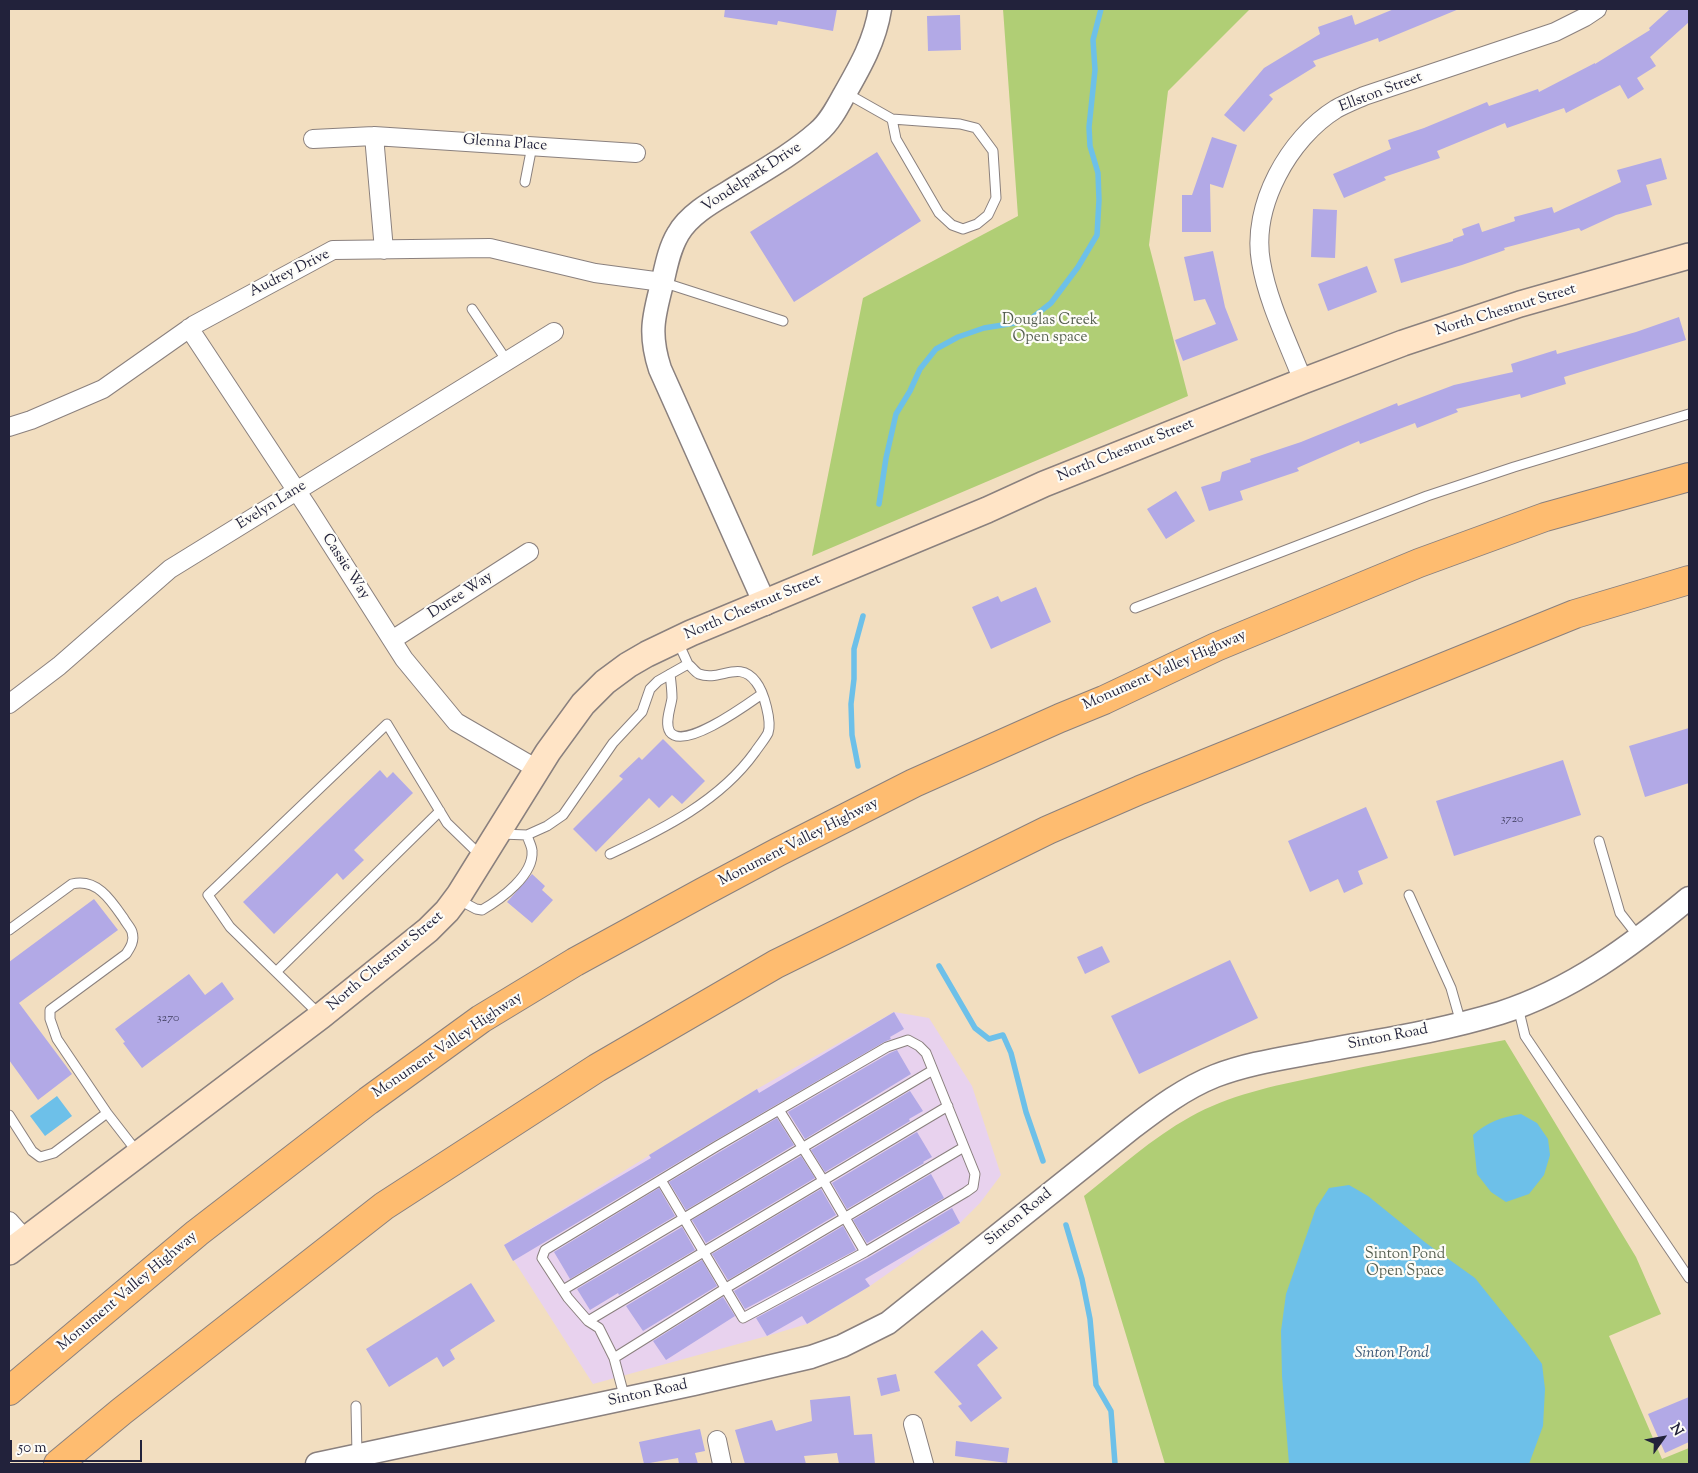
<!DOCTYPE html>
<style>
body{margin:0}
#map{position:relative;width:1698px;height:1473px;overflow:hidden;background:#f2dec0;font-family:"Sorts Mill Goudy",serif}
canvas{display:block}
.frame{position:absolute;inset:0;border:10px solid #22223b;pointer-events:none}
.north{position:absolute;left:1638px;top:1413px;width:50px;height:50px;-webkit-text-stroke:4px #fdfcf7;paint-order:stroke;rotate:58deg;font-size:14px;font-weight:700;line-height:20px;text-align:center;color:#22223b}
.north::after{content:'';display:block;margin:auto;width:18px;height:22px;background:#22223b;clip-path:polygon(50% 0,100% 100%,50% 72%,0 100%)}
.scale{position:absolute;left:10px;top:1440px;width:132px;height:22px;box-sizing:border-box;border:2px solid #22223b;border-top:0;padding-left:6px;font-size:15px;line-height:18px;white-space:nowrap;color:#22223b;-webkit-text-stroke:4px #fdfcf7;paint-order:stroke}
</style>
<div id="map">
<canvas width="1698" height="1473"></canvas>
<div class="frame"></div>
<div class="north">N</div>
<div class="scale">50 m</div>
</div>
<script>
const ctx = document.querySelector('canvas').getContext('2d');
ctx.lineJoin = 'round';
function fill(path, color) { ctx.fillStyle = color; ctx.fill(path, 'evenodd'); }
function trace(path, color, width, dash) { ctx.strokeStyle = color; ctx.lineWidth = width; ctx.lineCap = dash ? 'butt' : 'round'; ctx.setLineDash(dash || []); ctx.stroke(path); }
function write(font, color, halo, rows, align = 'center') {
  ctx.font = font + ' "Sorts Mill Goudy",serif'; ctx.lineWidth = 4.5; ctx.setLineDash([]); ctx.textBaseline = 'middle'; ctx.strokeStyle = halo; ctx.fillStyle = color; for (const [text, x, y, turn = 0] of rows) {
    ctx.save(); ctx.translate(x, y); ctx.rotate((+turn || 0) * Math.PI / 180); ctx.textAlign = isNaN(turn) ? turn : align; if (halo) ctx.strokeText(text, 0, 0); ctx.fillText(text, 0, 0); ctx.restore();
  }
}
fill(new Path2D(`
 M894 1012 929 1018 972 1086 1001 1175 980 1203 960 1223 870 1286 807 1324 767 1336 593 1384 504 1245 757 1089Z`), '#e8d2ee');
fill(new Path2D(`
 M1003 9H1250L1168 91 1149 245 1188 396 812 556 863 298 1018 216Z
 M1505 1040 1636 1257 1661 1314 1609 1336 1662 1459 1689 1448V1464H1165L1084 1196C1118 1169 1152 1138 1190 1117 1229 1095 1273 1086 1316 1077 1379 1063 1442 1052 1505 1040Z`), '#b0ce75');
fill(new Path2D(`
 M57 1096 72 1116 45 1136 30 1116Z
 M1521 1114 1537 1123 1548 1139 1550 1155 1544 1175 1529 1194 1506 1202 1491 1192 1477 1174 1473 1135C1487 1122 1502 1117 1521 1114Z
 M1349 1185 1368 1196 1426 1243 1475 1278 1527 1343 1542 1364 1545 1389 1543 1426 1529 1464H1289L1282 1376 1281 1331 1286 1294 1316 1208 1329 1188Z`), '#6dc0e9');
trace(new Path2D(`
 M879 504 886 458 896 414 910 391 920 369 936 349 958 337 984 328 1028 321 1051 303 1078 267 1097 235 1099 200 1098 173 1090 146 1089 127 1095 70 1093 40 1101 9
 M858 766 852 735 851 704 854 679V649L863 616
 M939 966 975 1028 989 1039 1003 1035 1011 1053 1026 1112 1043 1161
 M1066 1225 1082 1279 1090 1319 1096 1385 1111 1411 1115 1464`), '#6dc0e9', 5.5);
fill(new Path2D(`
 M725 9H837L833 31 778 21 777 25 724 17Z
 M1394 9H1459L1379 42 1378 38 1313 61 1316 66 1269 95 1273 99 1244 132 1224 115 1264 68 1320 34 1318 27 1352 15 1355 25Z
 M1670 9H1689V22L1650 57 1656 66 1637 78 1644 89 1628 99 1620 85 1566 113 1564 108 1507 128 1505 123 1437 151 1440 158 1384 177 1386 180 1344 198 1333 174 1391 149 1388 140 1424 128 1487 102 1489 106 1538 89 1539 92 1595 63V64L1650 30 1649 28Z
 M960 15 961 50 928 51 927 16Z
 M1212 137 1237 145 1223 188 1210 184 1211 232H1182V195H1192Z
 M877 152 921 221 794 302 750 232Z
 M1661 158 1667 179 1646 185 1652 205 1616 215 1581 231 1579 228 1504 248 1505 250 1462 265 1401 283 1394 259 1453 241V239L1464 235 1462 229 1479 223 1482 232 1515 221 1514 217 1552 207 1554 213 1621 182 1617 170Z
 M1313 209 1337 210 1335 258 1311 257Z
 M1213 251 1225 307 1238 340 1183 361 1175 340 1216 324 1205 299 1194 301 1184 257Z
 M1367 266 1377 292 1328 311 1318 284Z
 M1679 317 1686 340 1564 377 1566 384 1521 398 1520 394 1456 409 1458 412 1417 428 1415 423 1360 444 1359 441 1297 468 1299 471 1240 491 1243 500 1209 511 1201 487 1220 481 1222 472 1251 462 1250 459 1301 442 1397 403 1398 406 1454 385 1513 372 1511 364 1556 350 1557 354 1636 332Z
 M1176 491 1195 521 1166 539 1147 509Z
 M1036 587 1051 622 991 649 972 607 998 596 1001 602Z
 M1689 728V783L1645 797 1629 746Z
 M663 739 705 781 682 804 672 795 659 808 649 798 596 852 573 829 623 779 619 776 639 757 642 760Z
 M1563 760 1581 815 1454 856 1436 801Z
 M380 770 387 778 393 772 413 793 354 850 364 860 343 880 337 873 274 934 243 902Z
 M1366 807 1388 858 1358 871 1363 884 1344 893 1338 879 1310 892 1288 841Z
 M532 874 545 886 542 890 553 900 532 923 507 902Z
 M94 899 118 930 19 1003 72 1074 38 1100 9 1060V962Z
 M1102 946 1110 962 1085 974 1077 957Z
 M1230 960 1258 1018 1139 1074 1111 1016Z
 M189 974 205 995 222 982 234 999 142 1068 123 1043 125 1042 115 1029Z
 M894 1012 904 1029 890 1037 891 1039 884 1042 714 1141 513 1261 504 1245 651 1158 649 1155 757 1089 759 1093Z
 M897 1050 911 1074 805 1139 788 1112 890 1053Z
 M910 1091 923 1111 909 1119 910 1121 825 1172 811 1150Z
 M777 1118 794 1145 686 1210 669 1182Z
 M917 1132 932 1157 923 1162 924 1163 847 1209 832 1183Z
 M801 1156 815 1178 706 1243 692 1220Z
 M931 1174 944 1198 867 1243 853 1220Z
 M659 1188 675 1216 570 1279 554 1252Z
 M821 1189 836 1215 728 1280 712 1254Z
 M952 1208 960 1223 865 1279 870 1286 807 1324 802 1316 767 1336 756 1318 868 1258Z
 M843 1226 856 1250 745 1309 734 1291Z
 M682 1227 695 1250 619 1295 618 1293 590 1310 577 1289Z
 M702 1260 717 1286 643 1331 626 1306Z
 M471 1283 495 1321 450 1350 455 1359 443 1367 437 1357 389 1387 366 1349Z
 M723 1297 735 1316 666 1360 653 1341Z
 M982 1330 998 1348 977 1365 1002 1398 971 1422 958 1406 962 1404 934 1372Z
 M896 1374 900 1391 881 1396 877 1378Z
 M850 1396 854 1435 872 1434 875 1464H839L837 1453 804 1456 806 1464H745L735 1430 772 1420 776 1431 812 1421 810 1400Z
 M1689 1397V1442L1665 1453 1648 1414Z
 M700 1429 705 1451 695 1453 698 1464H679L678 1458 644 1464 639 1442Z
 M956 1441 1009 1448 1007 1463 955 1456Z`), '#b2a9e6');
const service = new Path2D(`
 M846 93 892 119 960 124 976 128 993 151 996 198 988 215 977 224 963 229 952 225 939 213 896 139 892 119
 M525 182 532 146
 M662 282 783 321
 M472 309 507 361
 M1135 608 1427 496 1514 467 1689 414
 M670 674C671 682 672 690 672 698 671 707 664 723 670 732 684 751 749 703 762 694
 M501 834 527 835 547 826 563 815 613 743 642 712 650 689 658 681 688 664 678 642
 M1599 841 1620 913 1638 936
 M610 854C663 829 720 801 755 752 759 746 765 739 768 733 772 722 764 692 756 682 739 659 720 682 699 674 695 672 692 667 688 664
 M1409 895 1451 988 1461 1023
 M457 899 476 909 482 910C501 899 534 875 532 851 532 846 528 840 527 835
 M9 930 72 884C97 878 111 900 124 919 126 923 131 928 132 932 135 941 130 948 126 954L50 1010V1019L57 1039 107 1113 138 1153
 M276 972 440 811
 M1518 1007 1525 1036 1689 1278
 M319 1014 230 927 208 895 387 724 447 823 482 857
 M779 1110 823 1180 865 1252
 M9 1115 32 1151 40 1157 54 1153 107 1113
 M563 1290 933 1070
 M588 1321 948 1106
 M614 1358 726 1288 964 1147
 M625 1399 614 1358 599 1328 588 1321 568 1298 542 1258 545 1250 717 1146 887 1047 908 1040 919 1046 926 1053 975 1174 973 1187 966 1192 865 1252 743 1318 661 1180
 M356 1406 357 1455`);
const minor = new Path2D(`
 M374 136 384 250
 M313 139 374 136 636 153
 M189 328 308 508 404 659 456 722 537 769
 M1303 381C1288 342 1268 303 1261 262 1251 206 1289 138 1336 109 1345 104 1355 100 1364 96L1555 32 1585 17 1597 9
 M9 427 31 420 103 389 194 325 333 250 490 248 595 273 662 282
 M392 640 529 552
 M9 704 59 666 170 569 554 332
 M9 1221 25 1239
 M913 1424 924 1464
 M717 1440 722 1464`);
const tertiary = new Path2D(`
 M765 604 660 369C649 335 653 318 662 284 666 267 669 249 678 234 688 216 710 203 727 193 757 174 791 156 818 132 829 123 837 108 844 95 860 67 875 41 880 9
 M317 1464 694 1384 811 1357 842 1346 888 1323 1132 1128C1158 1108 1185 1088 1215 1076 1246 1064 1279 1059 1311 1053 1374 1041 1438 1032 1500 1013 1572 990 1631 946 1689 898`);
const secondary = new Path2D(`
 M9 1252 321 1016 428 930 447 911 459 895 548 752 583 704 605 682 628 665 647 654 691 633 987 510 1044 484 1303 381 1403 343 1520 304 1689 256`);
const motorway = new Path2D(`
 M9 1391 197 1233 368 1101 481 1019 575 962 703 892 778 852 914 783 1060 718 1104 700 1216 647 1419 563 1545 517 1689 477
 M58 1464 122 1411 384 1206 597 1068 776 964 1048 830 1140 790 1575 614 1689 580`);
trace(service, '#8a807e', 11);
trace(minor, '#8a807e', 20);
trace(tertiary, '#8a807e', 25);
trace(secondary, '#8a807e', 28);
trace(motorway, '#8a807e', 30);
trace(service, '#fff', 9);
trace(minor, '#fff', 18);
trace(tertiary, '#fff', 22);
trace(secondary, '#ffe4c6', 25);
trace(motorway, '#febc70', 28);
write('12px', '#464466', null, [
 ["3720",1512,820],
 ["3270",168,1019]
]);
write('15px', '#22223b', '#fdfcf7', [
 ["Ellston Street",1381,93,-21],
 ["Glenna Place",505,144,4],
 ["Vondelpark Drive",752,178,-33],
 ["Audrey Drive",290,274,-27],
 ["North Chestnut Street",1506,311,-17],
 ["North Chestnut Street",1126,451,-22],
 ["Evelyn Lane",272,506,-32],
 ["Cassie Way",345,567,57],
 ["Duree Way",461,596,-33],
 ["North Chestnut Street",753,608,-23],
 ["Monument Valley Highway",1165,671,-24],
 ["Monument Valley Highway",799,843,-27],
 ["North Chestnut Street",386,962,-40],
 ["Sinton Road",1388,1038,-11],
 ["Monument Valley Highway",448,1046,-34],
 ["Sinton Road",1019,1218,-39],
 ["Monument Valley Highway",128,1292,-40],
 ["Sinton Road",648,1394,-12]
]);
write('15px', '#545e4f', '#fdfcf7', [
 ["Douglas Creek",1050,321],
 ["Open space",1050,338],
 ["Sinton Pond",1405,1255],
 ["Open Space",1405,1272]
]);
write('italic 16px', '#3c5978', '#fdfcf7', [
 ["Sinton Pond",1392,1354]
]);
</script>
